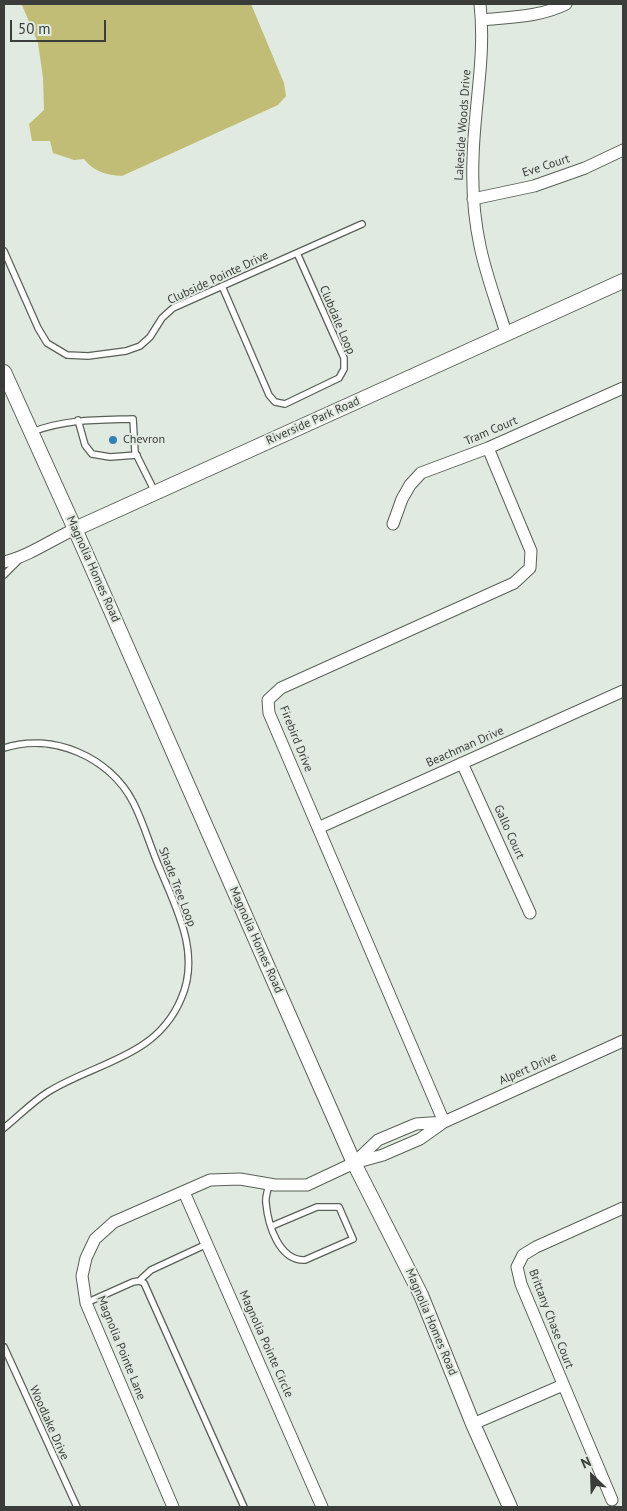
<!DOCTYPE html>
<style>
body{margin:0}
#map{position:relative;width:627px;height:1511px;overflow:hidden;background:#e1eae1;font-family:"PT Sans",sans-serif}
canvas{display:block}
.frame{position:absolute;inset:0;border:5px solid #3a3d3a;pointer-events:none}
.north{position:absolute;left:567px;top:1451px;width:50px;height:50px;-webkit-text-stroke:4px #e1eae1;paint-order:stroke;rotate:336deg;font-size:14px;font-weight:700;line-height:20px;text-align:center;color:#3a3d3a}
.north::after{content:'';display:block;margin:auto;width:18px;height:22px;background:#3a3d3a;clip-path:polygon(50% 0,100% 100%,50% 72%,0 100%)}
.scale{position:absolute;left:10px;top:20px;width:96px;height:22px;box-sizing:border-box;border:2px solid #3a3d3a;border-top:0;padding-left:6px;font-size:15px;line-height:18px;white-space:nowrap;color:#3a3d3a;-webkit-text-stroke:4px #e1eae1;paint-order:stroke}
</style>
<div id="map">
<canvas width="627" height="1511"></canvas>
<div class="frame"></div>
<div class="north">N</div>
<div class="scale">50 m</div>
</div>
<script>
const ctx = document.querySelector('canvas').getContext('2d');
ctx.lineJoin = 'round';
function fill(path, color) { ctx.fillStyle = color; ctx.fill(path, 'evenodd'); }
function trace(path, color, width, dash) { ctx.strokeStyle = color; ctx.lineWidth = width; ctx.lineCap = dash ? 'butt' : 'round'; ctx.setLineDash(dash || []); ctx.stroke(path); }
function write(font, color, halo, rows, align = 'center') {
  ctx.font = font + ' "PT Sans",sans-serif'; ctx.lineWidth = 4; ctx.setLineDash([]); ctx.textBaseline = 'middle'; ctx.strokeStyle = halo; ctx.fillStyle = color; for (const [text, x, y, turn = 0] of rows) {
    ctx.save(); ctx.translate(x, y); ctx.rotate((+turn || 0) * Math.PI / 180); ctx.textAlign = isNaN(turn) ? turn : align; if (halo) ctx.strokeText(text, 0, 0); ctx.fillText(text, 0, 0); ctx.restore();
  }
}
fill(new Path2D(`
 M18 4H251L284 83 286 96 278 105 122 176C106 175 94 172 84 159L74 160 53 153 50 141H32L29 124 44 110 43 78 38 43 22 5Z`), '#c1bd76');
const service = new Path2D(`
 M4 251 38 328 47 343 67 355 88 356 126 351 140 346 150 337 162 318 173 308 362 224
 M222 286 269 395 275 402 285 404 339 378 344 369V358L297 253
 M78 420 85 445 92 454 110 457 137 455
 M32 432C66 419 97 420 133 419L135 452 155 492
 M4 575 19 560
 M4 748C52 732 110 757 133 802 144 823 150 847 160 869 177 910 201 954 181 999 156 1058 96 1062 48 1092 32 1102 18 1117 4 1128
 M269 1184C268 1190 265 1197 266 1203 268 1225 279 1261 305 1260L353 1239 339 1207H317L272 1226
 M139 1281 151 1270 207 1244
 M86 1303 133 1282 139 1281 144 1283 244 1507
 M4 1347 77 1507`);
const minor = new Path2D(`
 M480 4C486 56 474 107 473 159 472 187 474 218 480 246 486 275 497 304 506 333
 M482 20C511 17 540 17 566 4
 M473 199 534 186 585 168 623 150
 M393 524 402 499 410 485 421 473 488 448 623 388
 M4 562C29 556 51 540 75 529
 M462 763 530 913
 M318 828 623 691
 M444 1122 269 713 268 700 281 688 514 583 530 568 531 551 488 448
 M355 1162 378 1140 416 1124 444 1122
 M184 1192 322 1507
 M473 1424 563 1385
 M612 1500 521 1284 517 1267 523 1255 536 1247 623 1208
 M173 1507 86 1303 82 1276 86 1258 95 1239 114 1222 210 1180 240 1179 275 1185H307L354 1163 383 1155 420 1139 444 1122 623 1041`);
const tertiary = new Path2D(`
 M4 372 75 529 354 1163 421 1295 473 1424 510 1507
 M75 529 623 281`);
trace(service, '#586058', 8);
trace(minor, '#586058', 13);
trace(tertiary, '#586058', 16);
trace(service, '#fff', 5.5);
trace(minor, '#fff', 11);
trace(tertiary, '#fff', 14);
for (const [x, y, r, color] of [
 [113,440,5,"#3681b4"]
]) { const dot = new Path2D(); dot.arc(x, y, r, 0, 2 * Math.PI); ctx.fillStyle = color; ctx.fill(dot); trace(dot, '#e1eae1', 2); }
write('12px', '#3a3d3a', '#e1eae1', [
 ["Lakeside Woods Drive",463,125,-86],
 ["Eve Court",546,166,-18],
 ["Clubside Pointe Drive",218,278,-25],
 ["Clubdale Loop",337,320,67],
 ["Riverside Park Road",313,421,-24],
 ["Tram Court",491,431,-23],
 ["Magnolia Homes Road",93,569,66],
 ["Firebird Drive",296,739,68],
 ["Beachman Drive",465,747,-24],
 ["Gallo Court",509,832,66],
 ["Shade Tree Loop",177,887,69],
 ["Magnolia Homes Road",256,940,66],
 ["Alpert Drive",528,1069,-24],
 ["Brittany Chase Court",551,1319,69],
 ["Magnolia Homes Road",431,1322,67],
 ["Magnolia Pointe Circle",266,1344,66],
 ["Magnolia Pointe Lane",121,1348,68],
 ["Woodlake Drive",49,1423,66]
]);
write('12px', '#3a3d3a', '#e1eae1', [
 ["Chevron",123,440]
], 'left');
</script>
